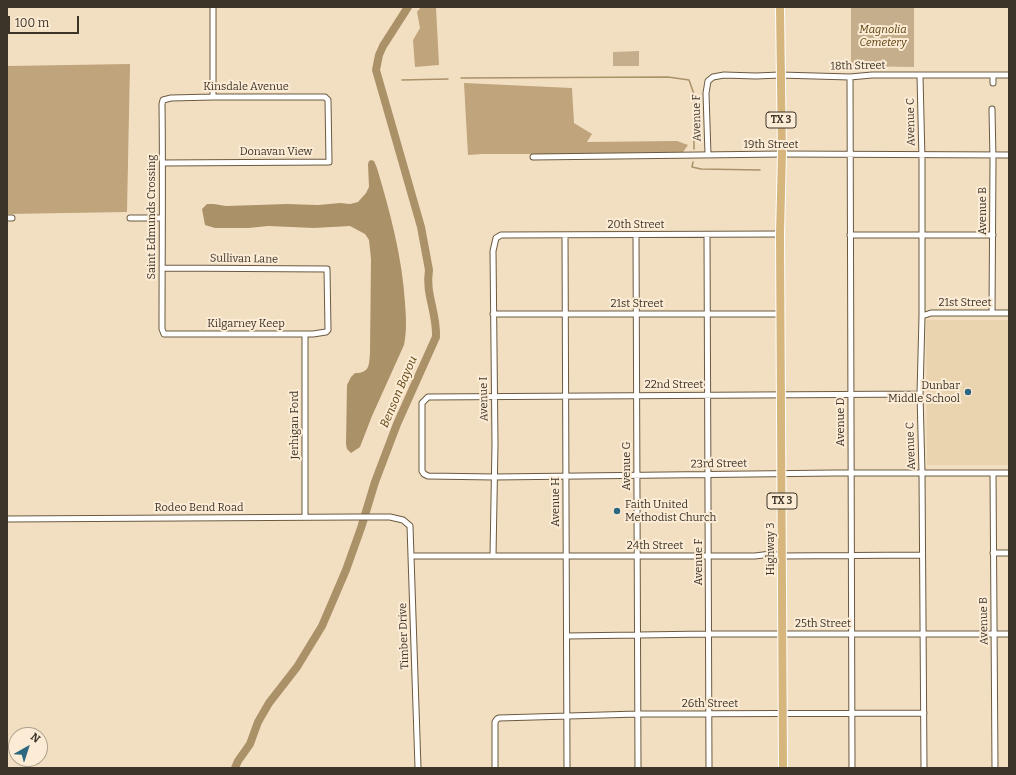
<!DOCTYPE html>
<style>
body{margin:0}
#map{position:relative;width:1016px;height:775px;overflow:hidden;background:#f2dfc2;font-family:Bitter,serif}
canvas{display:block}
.frame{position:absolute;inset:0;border:8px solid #3c3429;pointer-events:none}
.north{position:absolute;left:8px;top:727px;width:40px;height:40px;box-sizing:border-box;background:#fcecd5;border:1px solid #afa290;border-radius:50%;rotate:39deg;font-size:11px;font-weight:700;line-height:16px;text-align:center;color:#3c3429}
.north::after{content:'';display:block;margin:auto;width:14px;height:18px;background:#2d6880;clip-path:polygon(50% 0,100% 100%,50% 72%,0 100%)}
.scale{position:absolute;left:8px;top:16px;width:71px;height:18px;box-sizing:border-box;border:2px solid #3c3429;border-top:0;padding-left:5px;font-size:12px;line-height:14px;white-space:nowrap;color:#3c3429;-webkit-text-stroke:3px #fcecd5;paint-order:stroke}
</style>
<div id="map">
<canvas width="1016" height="775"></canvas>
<div class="frame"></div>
<div class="north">N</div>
<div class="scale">100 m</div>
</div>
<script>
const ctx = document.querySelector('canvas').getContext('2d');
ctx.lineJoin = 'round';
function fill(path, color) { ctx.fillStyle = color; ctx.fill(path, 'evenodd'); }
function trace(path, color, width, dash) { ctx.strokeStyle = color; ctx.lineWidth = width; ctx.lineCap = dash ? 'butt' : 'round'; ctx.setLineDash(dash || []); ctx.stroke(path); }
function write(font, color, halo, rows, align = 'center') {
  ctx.font = font + ' Bitter,serif'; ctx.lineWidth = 4; ctx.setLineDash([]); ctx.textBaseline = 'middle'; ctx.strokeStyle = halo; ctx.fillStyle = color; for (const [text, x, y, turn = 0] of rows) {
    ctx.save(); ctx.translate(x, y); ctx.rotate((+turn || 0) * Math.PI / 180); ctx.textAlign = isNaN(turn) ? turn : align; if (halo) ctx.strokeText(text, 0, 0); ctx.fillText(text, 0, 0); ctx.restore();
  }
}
fill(new Path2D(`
 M926 320H1009V465H927Z`), '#ead3af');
fill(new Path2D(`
 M851 7H914V67L851 66Z
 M639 51V66H613V52Z`), '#c5ae8b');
fill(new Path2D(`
 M421 7H436L439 65 415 67 413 40 420 28 417 12Z
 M130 64 127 212 7 214V66Z
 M464 83 572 88 574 123 592 134 587 142 677 141 688 145 683 152 571 154H482L468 155Z`), '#bfa47c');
fill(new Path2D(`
 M371 160 374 161 377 168C390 212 402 256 405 303 406 317 407 331 404 345L372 416 360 447 351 453 347 449 346 444 347 385 351 377 355 373C370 373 369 365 370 352L371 259 369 240 365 234 350 226 314 228 268 226 249 228H215L205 225 202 209 207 204H214L226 206 287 204 318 205 340 203 350 204 358 202 366 193 369 187 368 164 369 161Z`), '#ab9168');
trace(new Path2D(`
 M461 78 668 77 689 80 694 94V149
 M402 80 448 79
 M381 89 383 88
 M693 162 692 167 701 169 760 170`), '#ab9168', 1.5);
trace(new Path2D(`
 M235 768 238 761 250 744 258 722 269 703 297 667 322 626 346 570 361 528 375 482 397 424 436 337C437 312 425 294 429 270L421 227 376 70 379 55 383 46 408 7`), '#ab9168', 8);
const minor = new Path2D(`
 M213 7V97
 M993 75V83
 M920 76 922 160V316L920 394 922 473 924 768
 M850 77 852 768
 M708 155 706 93 708 81 713 77 724 75 756 76 780 75 850 77 872 75H1009
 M533 157 782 154 1009 155
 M7 218H12
 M130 218H162
 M636 235 638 768
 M707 235 709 768
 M850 235H993
 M565 236 567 768
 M162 268 327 269 328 330 326 332 313 334H164L162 329C162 254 163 179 162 104L163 100 171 98 213 97H325L328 100 329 162 163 163
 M992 313 993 160 992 109
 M493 314H781
 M922 316 931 313H1009
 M920 394 428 397 422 403V471L424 474 428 476 494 477 836 473H1009
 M993 473 995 768
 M305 517V334
 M7 519 355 517H390L403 520 410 526 418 768
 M993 553H1009
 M411 556H755L771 554 782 556 922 555
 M493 556 495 444 493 251 496 238 501 235 780 234
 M567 636 709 634H1009
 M495 768V722L497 719 499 718 638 714 924 713`);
const primary = new Path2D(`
 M780 7 782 154 780 234 783 768`);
trace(minor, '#6b5a41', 7);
trace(primary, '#fff', 10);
trace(minor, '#fff', 5);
trace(primary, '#d6b67d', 8);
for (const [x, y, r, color] of [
 [968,392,4,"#2d6880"],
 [617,511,4,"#2d6880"]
]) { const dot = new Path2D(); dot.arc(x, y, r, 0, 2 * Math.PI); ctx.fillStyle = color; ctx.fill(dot); trace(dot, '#fcecd5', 1.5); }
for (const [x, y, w] of [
 [781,120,30],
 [782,501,30]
]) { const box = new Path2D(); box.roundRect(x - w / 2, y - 8, w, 16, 3); ctx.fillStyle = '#fcecd5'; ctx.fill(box); trace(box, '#3c3429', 1); }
write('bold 10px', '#3c3429', null, [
 ["TX 3",781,120],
 ["TX 3",782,501]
]);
write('italic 11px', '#5a3e0a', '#fcecd5', [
 ["Magnolia",883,30],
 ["Cemetery",883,43]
]);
write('11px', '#3c3429', '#fcecd5', [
 ["18th Street",858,66,-1],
 ["Kinsdale Avenue",246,87],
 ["Avenue F",697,118,-91],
 ["Avenue C",911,122,-91],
 ["19th Street",771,145],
 ["Donavan View",276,152],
 ["Avenue B",983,211,-90],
 ["Saint Edmunds Crossing",152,217,-90],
 ["20th Street",636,225],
 ["Sullivan Lane",244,259,1],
 ["21st Street",965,303],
 ["21st Street",637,304],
 ["Kilgarney Keep",246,324],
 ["22nd Street",674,385],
 ["Avenue I",484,399,-91],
 ["Avenue D",841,422,-90],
 ["Jerhigan Ford",295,425,-90],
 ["Avenue C",911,446,-92],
 ["23rd Street",719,464,-1],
 ["Avenue G",627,466,-90],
 ["Avenue H",556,502,-90],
 ["Rodeo Bend Road",199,508],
 ["24th Street",655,546],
 ["Highway 3",771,549,-90],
 ["Avenue F",699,562,-90],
 ["Avenue B",984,621,-91],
 ["25th Street",823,624],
 ["Timber Drive",404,636,-92],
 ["26th Street",710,704]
]);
write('11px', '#3c3429', '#fcecd5', [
 ["Dunbar",960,386],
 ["Middle School",960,399],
 ["Faith United",625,505,"left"],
 ["Methodist Church",625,518,"left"]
], 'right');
write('italic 12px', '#614513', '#fcecd5', [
 ["Benson Bayou",399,392,-67]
]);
</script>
